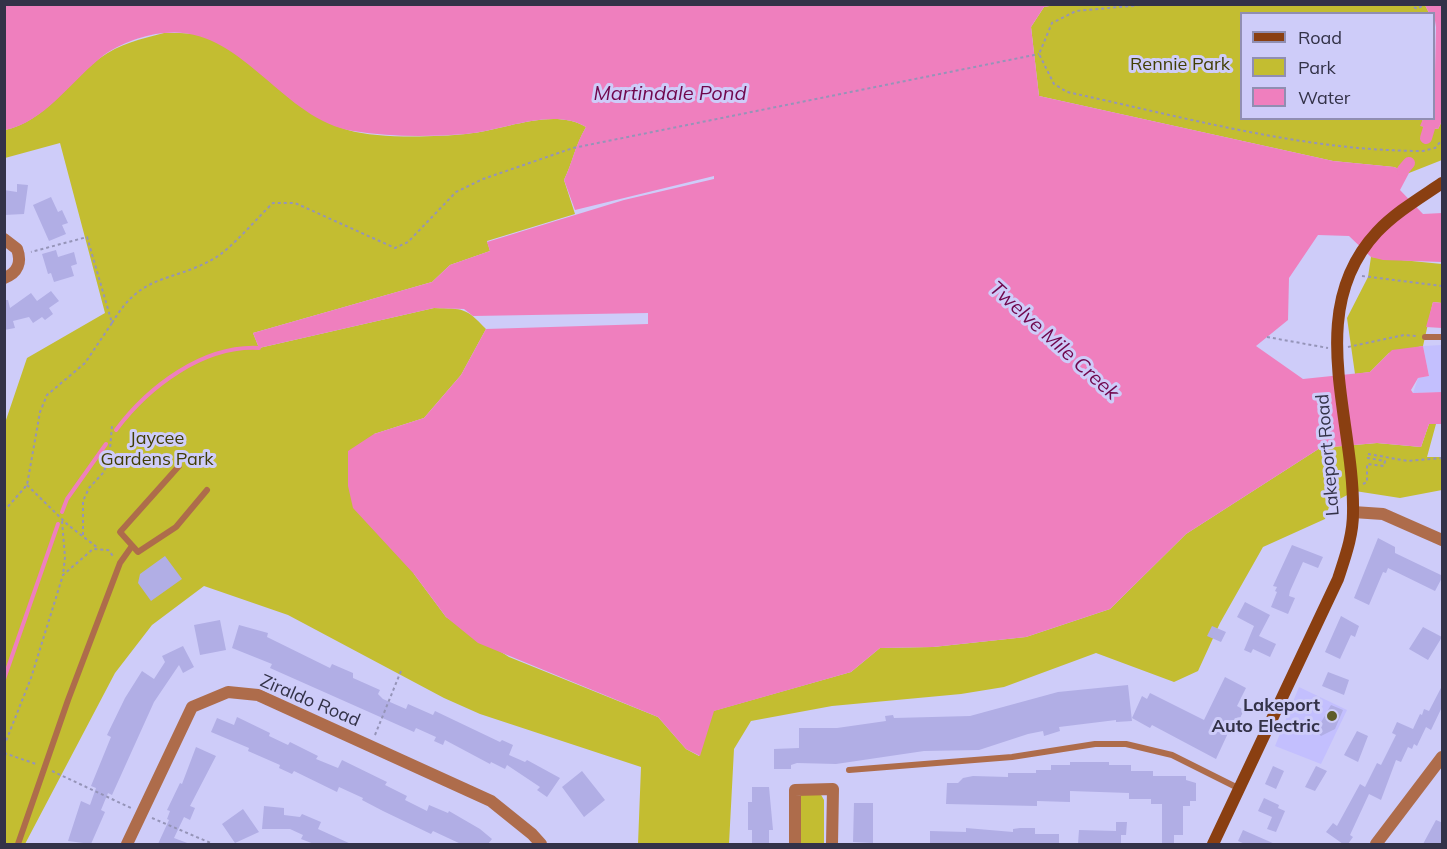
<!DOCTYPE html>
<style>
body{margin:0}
#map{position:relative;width:1447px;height:849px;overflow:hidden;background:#ceccf9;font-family:Mulish,sans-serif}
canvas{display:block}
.frame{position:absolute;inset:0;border:6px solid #333248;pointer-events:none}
.legend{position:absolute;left:1240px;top:12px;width:195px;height:108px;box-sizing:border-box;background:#ceccf9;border:2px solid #908eb2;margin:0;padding:8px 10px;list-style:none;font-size:18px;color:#333248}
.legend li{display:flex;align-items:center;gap:12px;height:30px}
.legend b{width:30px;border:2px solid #908eb2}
</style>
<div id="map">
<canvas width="1447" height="849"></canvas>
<div class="frame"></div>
<ul class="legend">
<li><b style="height:8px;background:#8a3f11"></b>Road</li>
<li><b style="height:16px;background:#c3bd31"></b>Park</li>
<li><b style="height:16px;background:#ef7fbe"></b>Water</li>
</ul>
</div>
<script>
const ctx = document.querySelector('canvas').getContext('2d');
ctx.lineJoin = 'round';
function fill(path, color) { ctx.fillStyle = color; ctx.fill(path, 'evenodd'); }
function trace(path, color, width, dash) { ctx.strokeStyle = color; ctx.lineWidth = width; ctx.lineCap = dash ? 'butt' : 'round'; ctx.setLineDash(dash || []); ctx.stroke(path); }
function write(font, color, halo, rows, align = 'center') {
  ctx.font = font + ' Mulish,sans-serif'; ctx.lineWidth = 6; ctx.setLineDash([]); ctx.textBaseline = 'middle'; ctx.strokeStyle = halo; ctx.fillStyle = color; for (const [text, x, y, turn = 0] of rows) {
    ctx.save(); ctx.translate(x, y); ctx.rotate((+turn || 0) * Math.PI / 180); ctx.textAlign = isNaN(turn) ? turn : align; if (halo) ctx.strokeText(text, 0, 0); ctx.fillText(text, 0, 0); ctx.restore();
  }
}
fill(new Path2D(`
 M1442 345V392L1413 393 1418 378 1429 376 1423 346Z
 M1299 687 1347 710 1321 764 1275 746Z`), '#c3bffe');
fill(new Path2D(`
 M1055 5H1425L1429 13 1242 14V118L1423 119 1421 126 1438 129 1442 121V160L1409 173 1394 167 1333 161 1039 96 1031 27 1044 7Z
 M164 33C179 33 195 32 209 38 261 62 292 114 348 130 378 139 435 137 466 134 503 131 552 107 586 127 575 146 573 161 564 180L575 214 487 241 490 251 450 265 432 282 253 333 259 348 434 308C464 309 465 307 486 329L461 375 424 418 374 434 414 574 446 617 509 657 658 717 686 749 699 756 713 711 851 672 880 648 933 647 1026 637 1110 609 1186 534 1320 448 1377 443 1421 447 1429 424H1436L1427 457H1442V490L1400 498 1355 491 1330 504 1325 519 1263 547 1220 623 1198 671 1174 682 1096 653 1004 687 961 694 832 706 751 721 734 749 729 844H638L641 767 480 714 444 698 288 615 204 586 152 625 115 673 25 844H5V423L27 358 105 313 60 143 5 158V130C46 121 68 81 100 58 119 44 141 39 164 33Z
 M1371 257 1442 264V303L1433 302 1423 346 1389 353 1370 372 1355 374 1347 318 1368 277Z
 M802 793H820L824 800V844H797L798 799Z`), '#c3bd31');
fill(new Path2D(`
 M5 5H1055L1044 7 1031 27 1039 96 1333 161 1394 167 1409 173 1400 190 1423 214 1442 213V262L1383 260 1371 257 1349 236 1318 235 1289 278 1288 320 1256 346 1303 379 1370 372 1392 350 1423 346 1429 376 1418 378 1411 390 1413 393 1442 392V424H1429L1421 447 1377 443 1320 448 1186 534 1110 609 1026 637 933 647 880 648 851 672 714 711 700 756 686 749 658 717 478 643 446 617 414 574 353 508 348 486V451L374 434 424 418 461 375 486 329 648 324V313L473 316 464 309 434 308 259 348 253 333 432 282 450 265 490 251 487 242 624 200 714 179V176L575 210 564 180C573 161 575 145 586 127 552 107 503 131 466 134 429 137 389 137 353 131 281 119 241 24 164 33 142 35 115 45 98 60 69 84 44 122 5 130Z
 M1425 5H1442V121L1438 129 1420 126 1423 119 1434 118 1436 27 1434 14 1429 13Z
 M1433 302 1442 303V328L1426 327Z`), '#ef7fbe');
trace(new Path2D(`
 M116 430C148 387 203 345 259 348
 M62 512 67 499 106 444
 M4 679 58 524`), '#ef7fbe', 4);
trace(new Path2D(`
 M1426 138 1429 128
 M1403 170 1409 163`), '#ef7fbe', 12);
fill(new Path2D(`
 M17 184 28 185 24 214 4 215V190L17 192Z
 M51 197 58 212 62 210 68 223 62 225 66 234 49 241 33 205Z
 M56 250 58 257 74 252 77 264 71 266 74 276 54 282 51 273 48 274 42 254Z
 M51 291 59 301 49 308 53 314 45 320 42 317 33 323 29 317 13 321 15 328 4 330V300H8L10 308 31 293 37 301Z
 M1378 538 1395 547V553L1443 576 1435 591 1388 568 1386 573 1383 572 1369 605 1354 598Z
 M1292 545 1323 557 1318 568 1303 562 1290 591 1289 596 1295 598 1288 614 1271 607 1277 592 1275 591 1277 587 1273 586Z
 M165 556 182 579 151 601 138 583 140 574Z
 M1245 602 1270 615 1259 636 1276 644 1270 657 1253 649 1251 653 1244 650 1254 626 1237 617Z
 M1341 616 1359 626 1355 637 1351 635 1340 659 1325 652Z
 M220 620 226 650 200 655 194 625Z
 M239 625 268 633 267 637 330 668 332 664 353 673V678L380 690 378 694 383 699 406 709 408 704 433 715 435 711 500 742 502 740 513 745 509 755 525 762 527 760 560 778 547 797 537 790 540 787 507 765 505 769 491 762 490 764 445 740 443 745 434 741 436 737 416 728 414 732 270 668 272 664 232 648Z
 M1212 626 1226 632 1221 642 1207 636Z
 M1423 627 1442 637 1428 660 1409 649Z
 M183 646 194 667 183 673 179 665 154 702 112 795 108 793 101 810 105 812 91 844 68 841 81 801 90 805 96 788 91 786 111 737 107 735 125 698 142 671 154 679 165 662 162 656Z
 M1328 672 1349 680 1344 695 1322 686Z
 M1225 677 1246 688 1237 706 1244 710 1239 720 1235 718 1216 759 1152 725 1150 728 1132 718 1142 696 1147 699 1150 693 1204 720Z
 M1443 684V705L1431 730 1426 727 1417 746 1414 744 1412 749 1408 747 1401 762 1396 760 1381 800 1369 794 1350 835 1353 837 1348 844H1343L1326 832 1333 823 1337 826 1360 784 1365 787 1377 763 1381 765 1396 735 1392 733 1397 722 1413 729 1420 714 1422 715 1424 709 1429 711Z
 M1128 685 1132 721 1116 722V720L1059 727 1060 731 1044 736 1043 731 1028 734 979 750 924 751 836 764 797 763 791 765V769H774V749L799 748V728H837L886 721 885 716 893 715 894 718 970 716 1058 692Z
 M1331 705 1343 710 1335 729 1321 736 1316 731Z
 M237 717 270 733 269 736 288 745 290 742 318 756 316 759 338 768 342 760 387 782 385 785 407 796 405 800 427 811 429 805 448 813 449 811 480 829 492 839 488 844H461L433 831 431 834 383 811 362 800 363 798 339 787 337 792 294 771 292 774 279 768 280 765 248 751 249 748 211 732 217 718 234 725Z
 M1357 731 1368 736 1358 762 1344 755Z
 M196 747 216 756 190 806 195 808 190 820 184 817 174 838 190 844H158L169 820 167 819 170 811 167 810 180 783 182 784Z
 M1070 762H1109V765H1131V771H1153V776H1186V780L1196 783V801H1190V806H1183V835H1174V844H1162V804H1151V799H1129V793L1070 791V802L1037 801V806L946 804 947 783H958L963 778 973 776 1008 777V773H1036V770H1051V765H1070Z
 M1273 766 1284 771 1276 789 1265 784Z
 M1316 766 1327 771 1315 791 1305 787Z
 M582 771 605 800 584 817 562 787Z
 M752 787H769L773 830H769V844H752V830H748V802H752Z
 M1264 798 1279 805 1278 808 1285 811 1276 832 1267 829 1272 817 1258 811Z
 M854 803H873V843L853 842Z
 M264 806 284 808V815L300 817 302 814 321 822 318 829 351 844H314L301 839 303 835 290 829H262Z
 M243 809 259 832 235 843 222 824Z
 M1436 820 1443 823V844H1423Z
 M1116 822H1127L1126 835H1121V844H1078L1079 830 1116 831Z
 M966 828 1013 832V829L1020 828H1035V834H1059V844H930V831L966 832Z
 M1243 830 1275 844H1245L1238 841Z`), '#b1aee5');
trace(new Path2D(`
 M1152 4 1076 11 1052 23 1039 54 1054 84 1067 92C1184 117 1303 151 1423 151L1435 148 1442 140
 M1409 4 1417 9 1425 4
 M1362 276 1442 286
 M112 323C143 271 170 284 215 258 232 248 257 218 273 203H295L395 248 408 242 456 192 483 179 573 148 1039 54
 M1267 337 1328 348
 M1348 347 1404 335 1416 336
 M1363 484 1367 482V464L1384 466 1385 461 1368 458V454L1408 461 1442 458
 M27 485 68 525 98 548
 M4 511 27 485 40 412 47 395 85 363 112 323 87 237 31 252
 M62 521 65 557 63 575
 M83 535V501L89 488 104 472 110 449 112 426
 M375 735 401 671
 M4 746 31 678 63 575 93 549 108 550 113 556
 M4 753 36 764
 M52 771 131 808
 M152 818 213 844`), '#9594b8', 2, [3, 3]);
trace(new Path2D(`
 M1425 337H1442
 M179 466 120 532 138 552 176 527 207 490
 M849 770 1012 757 1095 744H1126L1172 755 1240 789
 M18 844 68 700 120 563 132 546`), '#ae6c4b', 6);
trace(new Path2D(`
 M4 239 17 249C22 262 18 273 4 278
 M1353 512 1383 514 1442 540
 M127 844 192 707 228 692 258 695 491 801 532 834 541 844
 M795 844V790L833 789 832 844
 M1376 844 1442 757`), '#ae6c4b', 12);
trace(new Path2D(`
 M1213 844 1338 579C1345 557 1353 536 1353 513 1355 419 1303 311 1377 232 1396 212 1420 198 1442 183`), '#8a3f11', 12);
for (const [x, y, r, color] of [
 [1332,716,6,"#5e5c29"]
]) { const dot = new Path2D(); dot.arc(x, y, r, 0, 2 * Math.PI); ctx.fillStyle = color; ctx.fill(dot); trace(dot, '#ceccf9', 2); }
write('18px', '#413e04', '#ceccf9', [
 ["Rennie Park",1180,65],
 ["Jaycee",157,439],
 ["Gardens Park",157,460]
]);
write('18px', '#333248', '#ceccf9', [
 ["Lakeport Road",1328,455,-95],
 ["Ziraldo Road",310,701,23]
]);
write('bold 18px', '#333248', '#ceccf9', [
 ["Lakeport",1320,706],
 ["Auto Electric",1320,727]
], 'right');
write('italic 20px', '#70074d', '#ceccf9', [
 ["Martindale Pond",670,94],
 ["Twelve Mile Creek",1054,341,42]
]);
</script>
